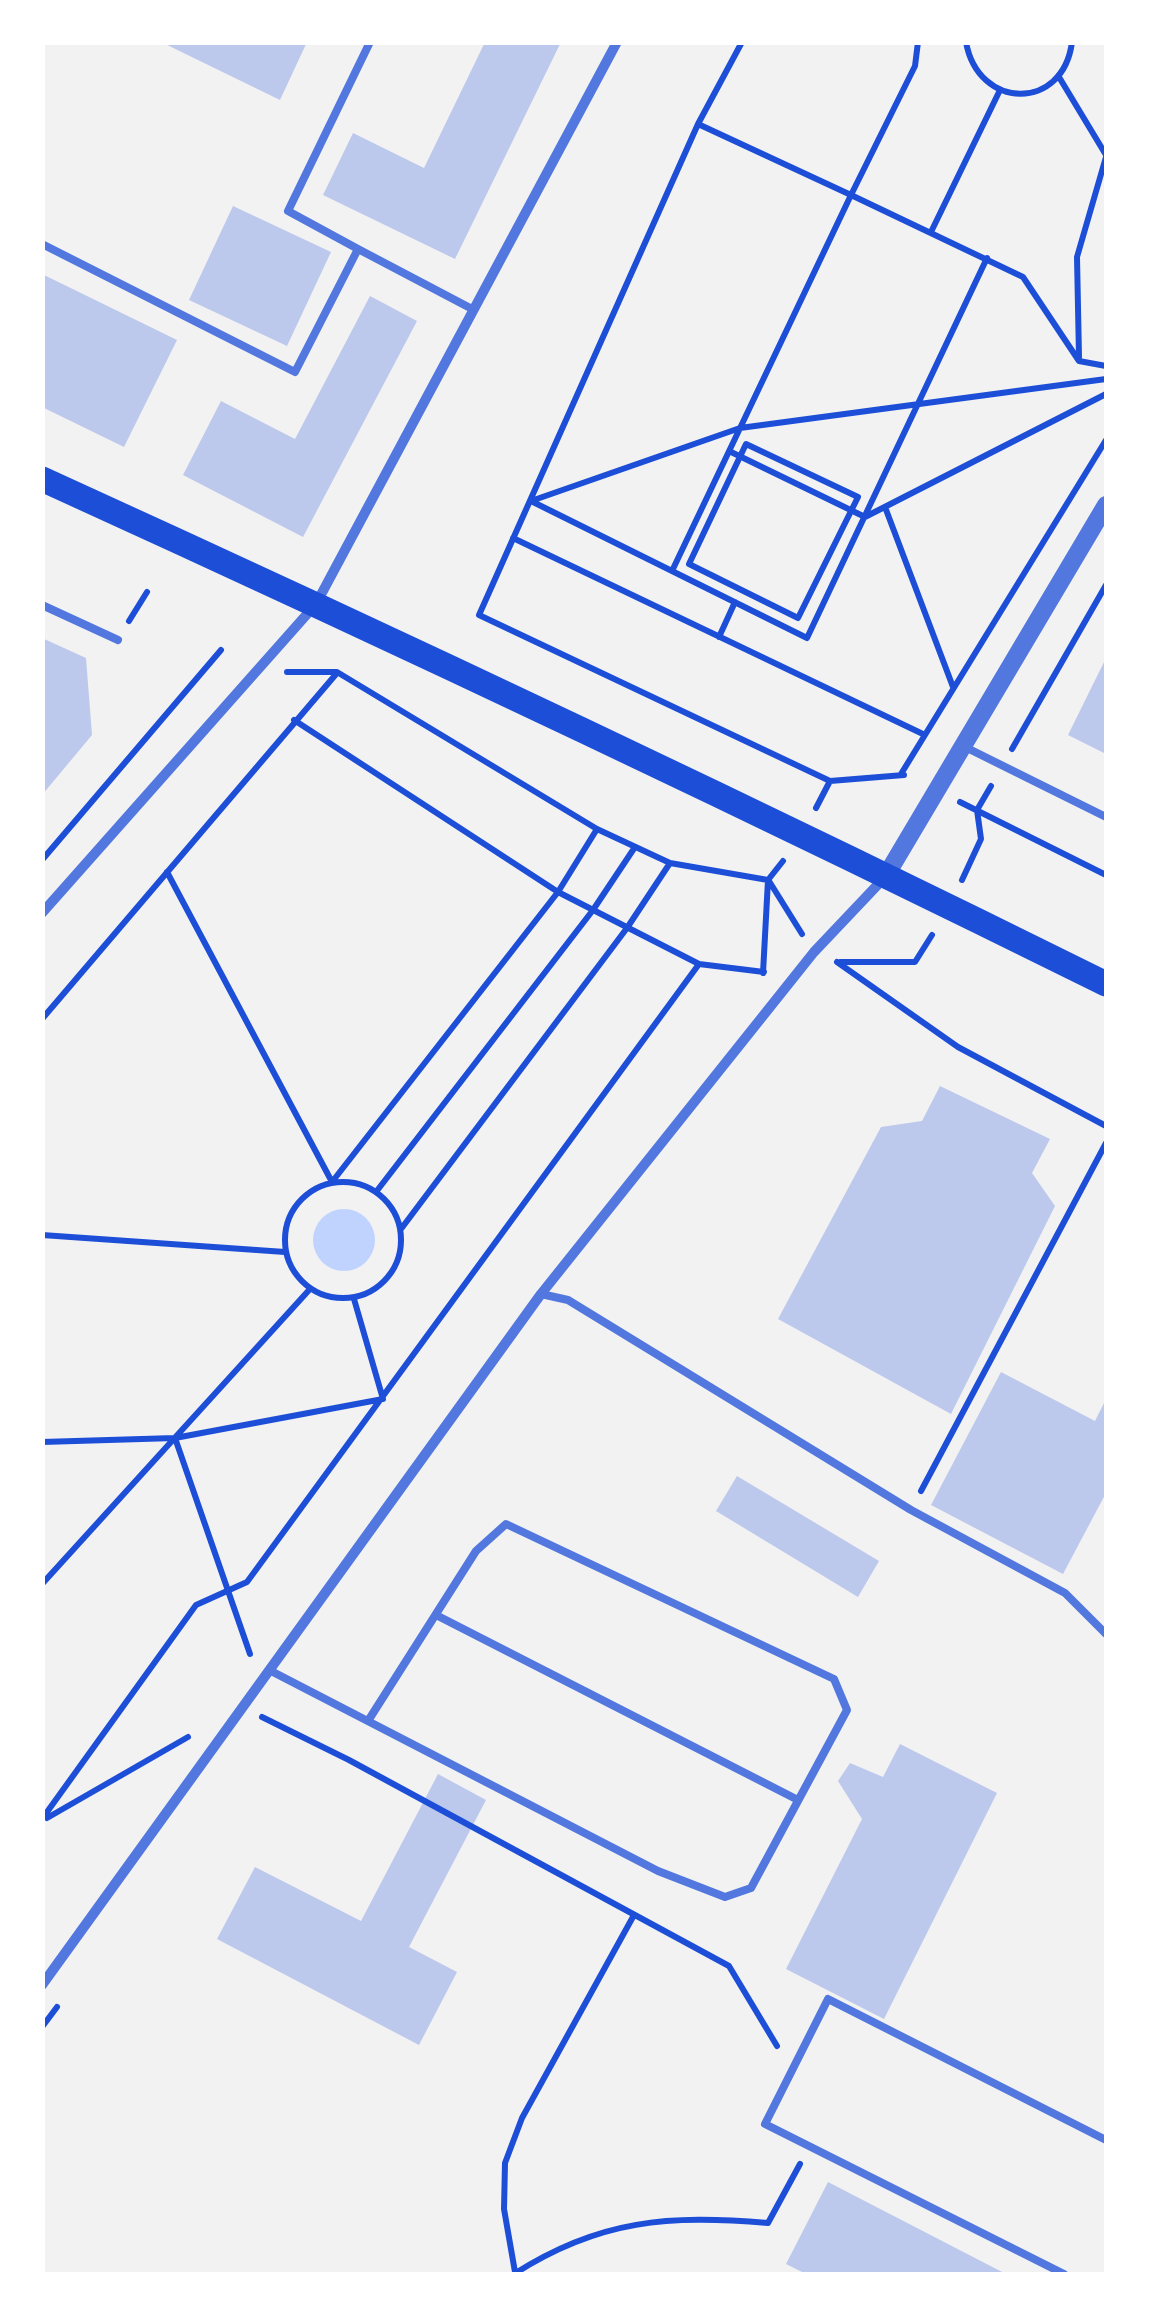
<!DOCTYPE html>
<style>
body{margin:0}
#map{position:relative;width:1149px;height:2317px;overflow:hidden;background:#f2f2f2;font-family:"Golos Text",sans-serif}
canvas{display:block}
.frame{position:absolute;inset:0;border:45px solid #fff;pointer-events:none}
</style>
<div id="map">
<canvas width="1149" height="2317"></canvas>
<div class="frame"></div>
</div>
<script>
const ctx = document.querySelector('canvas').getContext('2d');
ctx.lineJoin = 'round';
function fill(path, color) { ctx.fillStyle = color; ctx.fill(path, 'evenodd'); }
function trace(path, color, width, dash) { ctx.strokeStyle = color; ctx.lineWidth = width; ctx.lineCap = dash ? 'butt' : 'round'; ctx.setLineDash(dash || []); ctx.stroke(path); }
fill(new Path2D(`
 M313 1240a31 31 0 1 1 62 0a31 31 0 1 1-62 0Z`), '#bfd3fe');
fill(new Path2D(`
 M161 42H307L280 100Z
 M485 42H561L455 259 323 195 353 133 424 168Z
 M233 206 331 252 287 346 189 300Z
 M42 274 177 340 124 447 42 407Z
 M370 296 417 321 303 537 183 475 221 401 295 439Z
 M42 638 86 658 92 735 42 795Z
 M1106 658V754L1068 735Z
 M940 1086 1050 1139 1032 1173 1055 1206 951 1414 778 1319 881 1127 922 1121Z
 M1001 1372 1095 1421 1106 1399V1493L1063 1574 931 1505Z
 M737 1476 879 1561 858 1597 716 1511Z
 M900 1744 997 1793 884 2019 786 1969 862 1819 838 1781 850 1763 883 1777Z
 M438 1774 486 1800 409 1947 457 1972 419 2045 217 1939 255 1867 361 1921Z
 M828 2182 1006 2274H806L786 2264Z`), '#bdc9ec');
trace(new Path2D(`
 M742 42 698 124 479 615 830 781 816 808
 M918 42 915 66 851 195 1023 277 1079 361 1106 366
 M966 42C978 110 1063 112 1072 42
 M1059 77 1106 155
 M698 124 851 195 672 571 807 638 987 258
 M931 232 1000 90
 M1079 357 1077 257 1106 157
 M746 444 858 497 798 618 689 564Z
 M729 451 865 517 1106 394
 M885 507 953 687
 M513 538 925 735
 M672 571 531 501 740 428 1106 379
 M129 621 147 592
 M719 637 735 602
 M287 672H337L597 829 670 863 768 880 783 861
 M294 720 558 892 699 964 764 972
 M1012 749 1106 585
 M901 774 1106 440
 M830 781 904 775
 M960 802 1106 875
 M42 860 221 650
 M167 872 332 1182 558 892 597 829
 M962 880 981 839 977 810 991 786
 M769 881 802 934
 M837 962 958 1047 1106 1126
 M840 962H915L932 935
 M763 973 768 880
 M42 1019 337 673
 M285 1240a58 58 0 1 1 116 0a58 58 0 1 1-116 0Z
 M376 1192 593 910 635 847
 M401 1229 627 928 670 863
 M42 1235 285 1252
 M175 1438 250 1654
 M42 1442 175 1438 383 1399 354 1299
 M921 1491 1106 1143
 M42 1584 310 1289
 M262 1717 349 1760 729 1966 777 2046
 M47 1818 188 1737
 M42 1819 196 1605 247 1582 699 964
 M42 2027 57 2007
 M515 2272 504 2209 505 2163 522 2118 634 1915
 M514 2274C600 2219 669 2215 768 2223L800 2164`), '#1d4ed8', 6);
trace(new Path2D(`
 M42 244 295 372 358 249 474 310
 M358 249 288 211 370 42
 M42 605 118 640
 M963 746 1106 817
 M541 1294 568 1300 911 1510 1065 1593 1106 1634
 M436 1615 798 1800
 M271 1671 658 1871 725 1897 751 1888 847 1710 834 1679 506 1524 476 1551 368 1721
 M1064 2274 765 2124 828 1999 1106 2140`), '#5277de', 8);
trace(new Path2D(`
 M42 913 316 604 617 42
 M42 1985 541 1294 814 952 886 876`), '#5277de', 10);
trace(new Path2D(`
 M887 874 1106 505`), '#5277de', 18);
trace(new Path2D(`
 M42 479C400 642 755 810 1106 984`), '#1d4ed8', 25);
</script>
